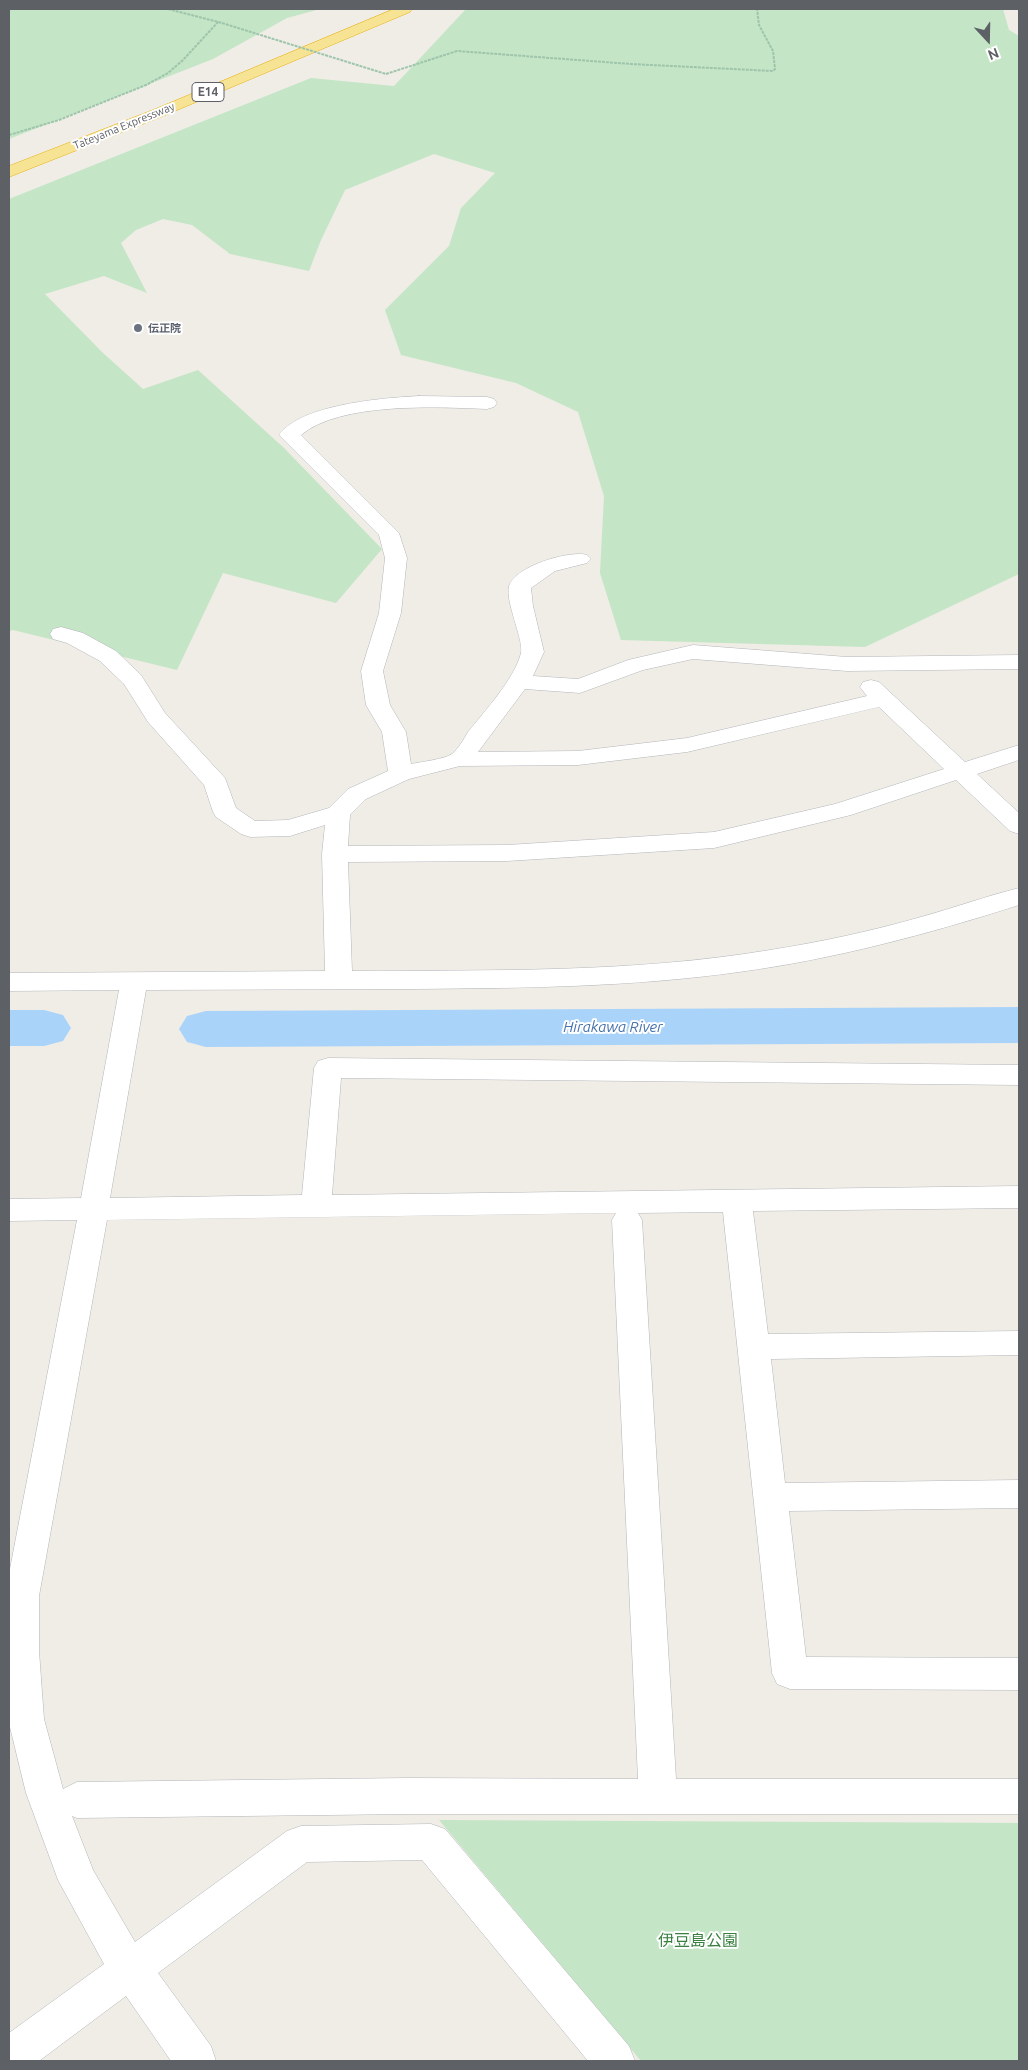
<!DOCTYPE html>
<meta charset="utf-8">
<style>
body{margin:0}
#map{position:relative;width:1028px;height:2070px;overflow:hidden;background:#efede6;font-family:Ubuntu,sans-serif}
canvas{display:block}
.frame{position:absolute;inset:0;border:10px solid #5d6065;pointer-events:none}
.north{position:absolute;left:963px;top:15px;width:50px;height:50px;-webkit-text-stroke:4px #fff;paint-order:stroke;rotate:159deg;font-size:14px;font-weight:700;line-height:20px;text-align:center;color:#5d6065}
.north::after{content:'';display:block;margin:auto;width:18px;height:22px;background:#5d6065;clip-path:polygon(50% 0,100% 100%,50% 72%,0 100%)}
</style>
<div id="map">
<canvas width="1028" height="2070"></canvas>
<div class="frame"></div>
<div class="north">N</div>
</div>
<script>
const ctx = document.querySelector('canvas').getContext('2d');
ctx.lineJoin = 'round';
function fill(path, color) { ctx.fillStyle = color; ctx.fill(path, 'evenodd'); }
function trace(path, color, width, dash) { ctx.strokeStyle = color; ctx.lineWidth = width; ctx.lineCap = dash ? 'butt' : 'round'; ctx.setLineDash(dash || []); ctx.stroke(path); }
function write(font, color, halo, rows, align = 'center') {
  ctx.font = font + ' Ubuntu,"Noto Sans JP",sans-serif'; ctx.lineWidth = 4; ctx.setLineDash([]); ctx.textBaseline = 'middle'; ctx.strokeStyle = halo; ctx.fillStyle = color; for (const [text, x, y, turn = 0] of rows) {
    ctx.save(); ctx.translate(x, y); ctx.rotate((+turn || 0) * Math.PI / 180); ctx.textAlign = isNaN(turn) ? turn : align; if (halo) ctx.strokeText(text, 0, 0); ctx.fillText(text, 0, 0); ctx.restore();
  }
}
fill(new Path2D(`
 M9 9H320L287 18 213 59 9 139Z
 M466 9H1003L1009 30 1019 36V574L865 647 621 640 600 573 604 496 578 412 516 383 401 355 385 310 449 246 461 208 495 173 434 154 345 190 321 240 309 271 230 254 192 225 163 219 136 230 121 243 147 293 104 276 45 294 102 352 143 389 198 370 284 448 382 549 336 603 223 573 177 670 13 630 9 631V199L311 78 394 86Z
 M439 1820 1019 1823V2061H641Z`), '#c4e5c6');
fill(new Path2D(`
 M1019 1007V1043L206 1047 187 1042 179 1029 187 1016 206 1011Z
 M9 1010H44L63 1015 71 1028 63 1041 44 1046H9Z`), '#aad3fa');
const minor = new Path2D(`
 M419 396 487 397 494 399 497 403 494 407 487 409C437 407 340 402 301 435L399 533 407 558 401 613 383 671 390 705 406 732 411 764C421 762 445 759 452 754 458 749 464 739 468 732 484 712 515 678 521 653 524 640 505 602 509 586 515 566 570 550 587 555L591 559 587 563 555 571 531 588 533 606 544 652 533 676 578 679 628 660 693 645 847 657 1019 655V669L847 671 693 659 643 670 580 693 525 689 478 752 578 751 687 738 867 696 860 687 863 682 871 680 879 682 965 762 1019 745V760L977 774 1019 813V834L1010 831 956 780 851 815 714 848 507 861 348 862 352 971C492 970 632 973 770 950 821 942 872 931 921 917 954 908 986 896 1019 888V905C928 934 835 959 739 972 632 987 525 988 416 989 326 989 236 990 146 990L110 1198 302 1195 314 1068 318 1061 328 1058 1019 1065V1085L341 1078 332 1195 1019 1186V1208L753 1211 768 1334 1019 1331V1355L771 1359 785 1483 1019 1480V1508L789 1511 806 1657 1019 1658V1690L790 1689 777 1684 772 1673 723 1212 638 1213 642 1220 676 1779H1019V1814H409L77 1818 72 1816 93 1870 135 1942 287 1831 301 1826 431 1824 445 1829 629 2046 635 2061H588L422 1860 307 1862 158 1973 211 2046 216 2061H171L126 1996 39 2061H9V2033L104 1964 58 1880 26 1793 9 1723V1574L77 1220 9 1221V1199L81 1198 119 990 9 991V973L325 971 322 854 325 825 290 836 250 837 241 834 216 817 213 812 204 785 148 722 124 684 100 661 67 643 53 639 50 634 53 629 61 627 83 633 116 651 141 675 165 713 225 778 236 808 255 821 288 820 329 808 348 789 388 771 382 732 366 705 361 671 379 613 385 558 379 535 279 435C301 404 384 398 419 396ZM879 707 944 769 835 804 714 832 507 845 348 846 350 815 366 799 409 779 460 766 578 765 687 752ZM616 1213 612 1220 638 1779 409 1778 77 1782 63 1789 44 1719 39 1651V1596L107 1220Z`);
const highway = new Path2D(`
 M394 9H412L410 12 163 116 9 177V166L153 110Z`);
trace(minor, '#b3b5ba', 1);
trace(highway, '#e8af0d', 1);
trace(new Path2D(`
 M168 9 222 23
 M386 74 457 51 631 64 773 71 775 69 773 51 759 25 757 9
 M9 135 59 120 146 85 168 73 183 60 218 22`), '#9ec5ab', 2, [3, 1]);
fill(minor, '#fff');
fill(highway, '#f7e394');
trace(new Path2D(`
 M222 23 386 74`), '#9ec5ab', 2, [3, 1]);
for (const [x, y, r, color] of [
 [138,328,5,"#6b7280"]
]) { const dot = new Path2D(); dot.arc(x, y, r, 0, 2 * Math.PI); ctx.fillStyle = color; ctx.fill(dot); trace(dot, '#fff', 2); }
write('11px', '#5d6065', '#fff', [
 ["Tateyama Expressway",124,126,-22]
]);
write('bold 11px', '#5b616d', '#fff', [
 ["伝正院",148,328]
], 'left');
for (const [x, y, w] of [
 [208,92,32]
]) { const box = new Path2D(); box.roundRect(x - w / 2, y - 9.5, w, 19, 4); ctx.fillStyle = '#fff'; ctx.fill(box); trace(box, '#5d6065', 1); }
write('bold 12px', '#5d6065', null, [
 ["E14",208,92]
]);
write('italic 15px', '#4773ac', '#fff', [
 ["Hirakawa River",613,1027]
]);
write('16px', '#398040', '#fff', [
 ["伊豆島公園",698,1941]
]);
</script>
